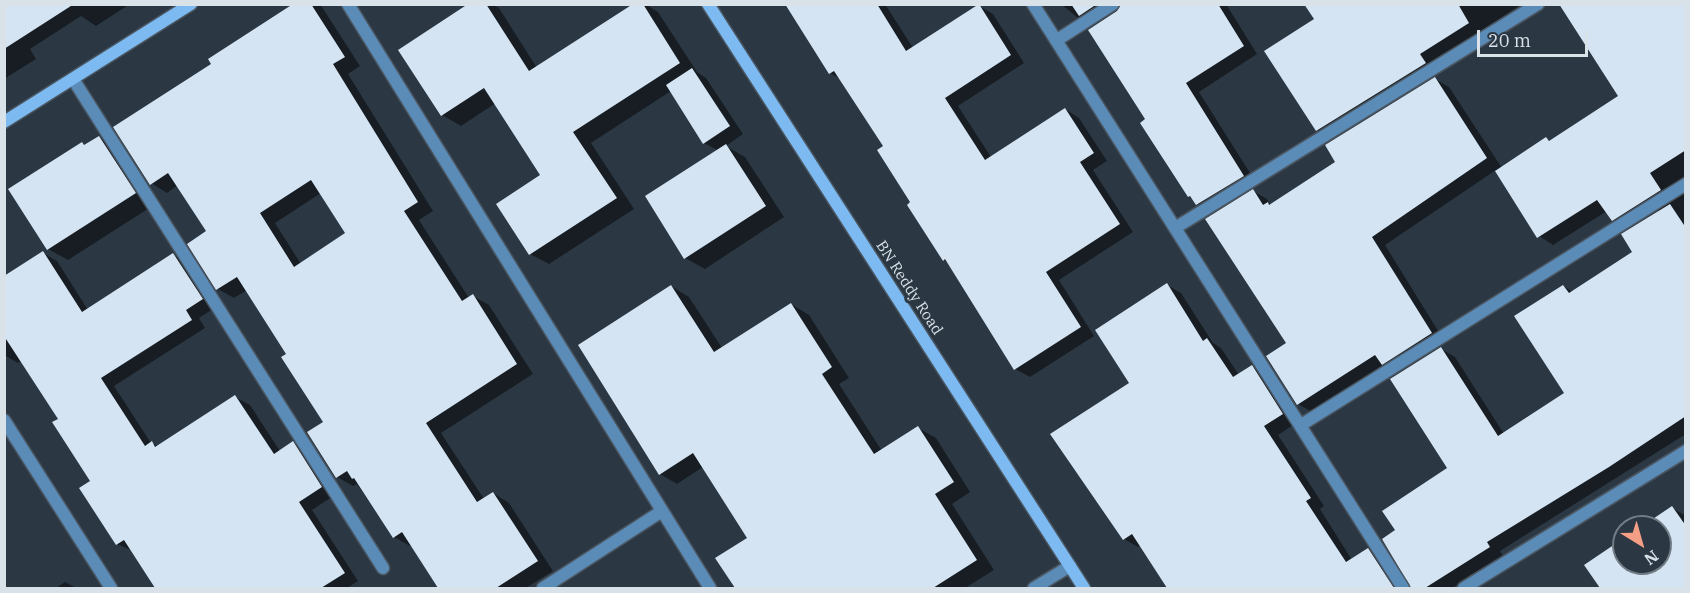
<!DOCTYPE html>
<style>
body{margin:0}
#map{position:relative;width:1690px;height:593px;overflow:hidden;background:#2b3843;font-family:"IBM Plex Serif",serif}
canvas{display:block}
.frame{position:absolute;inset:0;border:6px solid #d9e1e9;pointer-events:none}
.north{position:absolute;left:1612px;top:515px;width:60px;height:60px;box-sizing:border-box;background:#2b3843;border:2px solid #717c85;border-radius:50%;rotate:143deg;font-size:16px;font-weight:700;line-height:24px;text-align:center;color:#d9e1e9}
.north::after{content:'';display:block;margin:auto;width:21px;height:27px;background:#f49e86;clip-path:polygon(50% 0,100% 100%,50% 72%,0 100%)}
.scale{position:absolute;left:1477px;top:30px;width:111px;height:27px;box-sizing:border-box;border:3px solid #d9e1e9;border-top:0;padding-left:8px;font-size:18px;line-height:21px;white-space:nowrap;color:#d9e1e9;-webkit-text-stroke:4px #2b3843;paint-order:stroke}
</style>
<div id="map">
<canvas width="1690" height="593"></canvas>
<div class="frame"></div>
<div class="north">N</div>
<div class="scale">20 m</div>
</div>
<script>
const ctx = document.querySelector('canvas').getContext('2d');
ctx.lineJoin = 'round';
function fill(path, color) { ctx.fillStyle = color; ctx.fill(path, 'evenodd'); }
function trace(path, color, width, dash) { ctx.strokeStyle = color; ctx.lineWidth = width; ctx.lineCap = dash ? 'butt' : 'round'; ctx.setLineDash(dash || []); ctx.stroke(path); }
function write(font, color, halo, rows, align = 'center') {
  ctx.font = font + ' "IBM Plex Serif",serif'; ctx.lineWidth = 6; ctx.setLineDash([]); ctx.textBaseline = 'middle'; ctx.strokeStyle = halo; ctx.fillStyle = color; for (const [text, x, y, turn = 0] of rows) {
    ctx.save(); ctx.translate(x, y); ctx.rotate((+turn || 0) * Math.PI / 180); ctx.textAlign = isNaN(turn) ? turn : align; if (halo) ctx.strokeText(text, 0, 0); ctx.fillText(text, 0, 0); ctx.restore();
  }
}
fill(new Path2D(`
 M4 4H130L96 26 81 16 30 49 36 59 4 79Z
 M296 4H318L322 7 360 66 348 74 433 211 419 220 469 298 473 296 489 305 533 374 441 433 484 499 493 493 509 503 553 571 526 588H440L412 545 410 546 394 537 357 484 353 486 337 477 325 422 288 354 247 290 234 298 218 289 208 232 178 185 167 193 151 183 213 65ZM321 193 347 234 301 264 275 223Z
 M471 4H492L499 8 537 68 635 4H645L658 12 697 72 706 78 743 134 726 146 745 157 784 217 705 269 685 258 719 151 704 143 671 91 591 143 634 209 549 264 530 254 543 175 496 103 461 126 442 115 400 50Z
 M786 4H885L913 48 979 6 993 14 1024 63 958 106 991 157 1065 109 1079 118 1107 161 1093 170 1133 232 1059 280 1094 336 1030 377 1015 369 950 264 944 260 885 147 841 79 830 73Z
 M1061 4H1226L1257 54 1199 92 1257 184 1211 212 1197 204 1189 196 1147 120 1119 12 1123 5 1094 23 1081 16 1078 18Z
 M1306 4H1522L1433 62 1331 138 1317 130 1316 20Z
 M1686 4V434L1500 551 1503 556 1452 588H1417L1412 586 1397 531 1449 469 1441 349 1455 357 1504 434 1566 394 1563 286 1573 292 1635 253 1659 211 1658 209 1628 228 1613 219 1607 211 1553 245 1539 236 1496 170 1385 245 1445 342 1312 412 1298 404 1268 357 1288 344 1253 191 1267 199 1271 205 1338 163 1435 79 1449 87 1502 168 1547 139 1551 141 1620 97Z
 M99 137 118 148 154 205 68 260 48 249 82 143 86 146Z
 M43 253 57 261 88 310 173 255 188 263 216 307 199 318 205 328 114 386 151 443 158 446 235 397 250 405 280 451 293 443 307 451 335 495 312 510 358 581 347 588H157L133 551 117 544 92 481 60 419 22 361 18 363 4 355V277Z
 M1167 285 1181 293 1213 343 1221 348 1239 375 1252 367 1266 375 1296 423 1278 435 1324 506 1320 509 1352 560 1368 550 1382 558 1402 588H1168L1141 545 1138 547 1124 539 1132 384Z
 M671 286 689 297 722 348 791 304 809 315 849 378 839 384 882 451 918 428 936 438 970 492 952 504 994 570 965 588H737L717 558 749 538 703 467 677 484 660 474Z
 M1672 508 1686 516V588H1602L1586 565 1624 540V563H1660V527H1644Z
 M65 582 76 588H56Z`), '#0007');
fill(new Path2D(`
 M4 4H74L4 49Z
 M293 4H311L345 57 333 64 418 202 404 211 462 301 473 294 517 364 426 423 477 502 493 492 538 561 496 588H438L402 532 393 538 354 478 352 479 347 471 336 478 307 432 323 422 281 357 286 354 237 277 216 290 187 244 206 231 168 173 150 185 113 127 211 64 208 59ZM311 180 345 233 294 267 260 213Z
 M468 4H486L529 71 633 4H643L680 63 573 132 617 198 529 255 496 204 540 175 484 88 441 116 398 50Z
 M785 4H877L906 51 979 4 1011 55 945 98 985 160 1065 108 1094 153 1080 162 1120 224 1046 272 1081 327 1014 370 945 259 943 261 907 205 910 202 877 150 883 146 834 71 829 74Z
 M1071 4H1097L1079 16Z
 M1121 4H1218L1244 46 1186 83 1244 176 1196 205 1190 196 1188 197 1140 123 1145 119 1088 30 1117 11Z
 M1304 4H1458L1469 23 1420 54 1426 63 1316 131 1264 51 1314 19Z
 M1559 4H1686V150L1650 173 1661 190 1612 221 1597 200 1537 238 1495 171 1546 137 1549 141 1618 96Z
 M692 68 730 126 703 144 666 85Z
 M1435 77 1487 158 1372 237 1432 333 1382 365 1375 355 1297 405 1266 356 1286 343 1205 219 1253 189 1263 205 1268 202 1269 205 1335 162 1325 145Z
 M99 136 136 193 47 250 8 189 82 142 84 145Z
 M726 144 766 206 684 259 645 196Z
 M1670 204 1686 228V416L1609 467 1487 542 1490 547 1425 588H1411L1382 539 1395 530 1382 511 1447 468 1390 379 1441 347 1498 436 1564 393 1514 316 1563 285 1569 293 1632 252 1621 234Z
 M43 251 82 312 173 253 203 299 186 310 192 320 101 378 145 446 152 441 155 447 235 395 274 454 293 441 322 487 299 502 345 573 321 588H155L124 540 116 545 79 488 90 481 52 422 58 419 4 336V276Z
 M1167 283 1203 341 1207 338 1233 377 1252 365 1283 414 1264 426 1311 498 1306 501 1346 562 1368 548 1394 588H1167L1132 534 1123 540 1050 434 1129 383 1095 330Z
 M671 285 714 352 791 303 832 367 822 374 874 454 918 426 954 482 935 494 977 560 933 588H735L715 558 747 538 693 453 659 475 578 345Z
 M1672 506 1686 526V588H1600L1584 565 1624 538V563H1660V527H1641Z`), '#d5e4f3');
const street = new Path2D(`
 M348 4 710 588
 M1033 4 1403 588
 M1057 40 1113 4
 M73 79 383 568
 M1175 228 1538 4
 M4 420 111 588
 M1301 425 1686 184
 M543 588 662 511
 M1034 588 1070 566
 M1464 588 1686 451`);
const secondary = new Path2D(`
 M708 4 1084 588
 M4 122 191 4`);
trace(street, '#4a5661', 15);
trace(secondary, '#4a5661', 15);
trace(street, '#5b8bb7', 12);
trace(secondary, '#7cbaf1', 12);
write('15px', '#d9e1e9', '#2b3843', [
 ["BN Reddy Road",909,288,57]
]);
</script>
